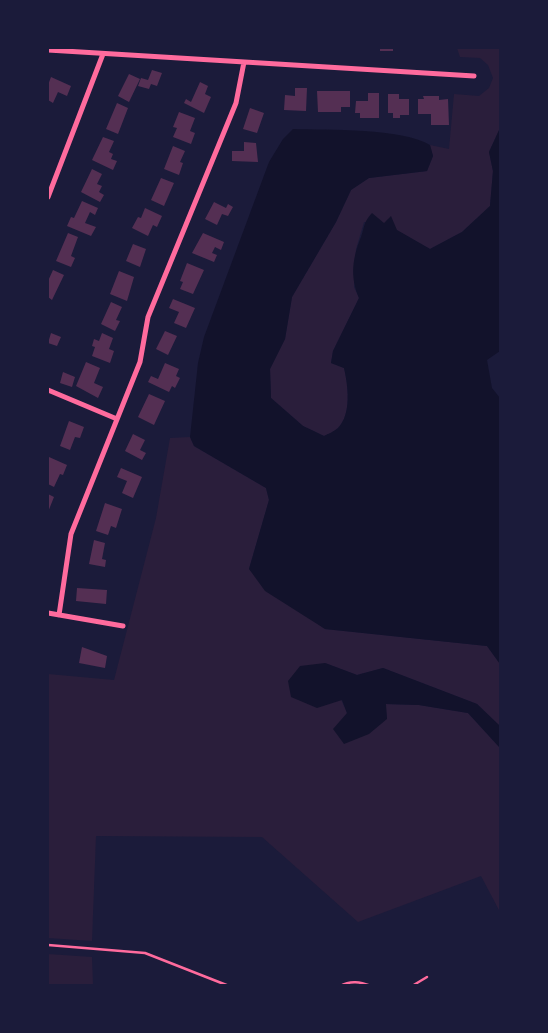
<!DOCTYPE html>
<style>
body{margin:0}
#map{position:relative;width:548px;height:1033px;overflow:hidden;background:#1b1b3a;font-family:"PT Serif",serif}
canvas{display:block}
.frame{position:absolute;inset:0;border:49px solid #1b1b3a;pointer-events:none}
</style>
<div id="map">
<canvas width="548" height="1033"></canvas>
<div class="frame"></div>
</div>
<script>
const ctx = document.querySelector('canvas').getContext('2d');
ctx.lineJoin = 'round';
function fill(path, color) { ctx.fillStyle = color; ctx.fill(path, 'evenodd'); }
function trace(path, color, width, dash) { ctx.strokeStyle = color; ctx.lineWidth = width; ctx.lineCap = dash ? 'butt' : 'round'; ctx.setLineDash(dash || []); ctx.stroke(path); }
fill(new Path2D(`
 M457 48H500V128L489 152 493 171 490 206 462 232 430 249 384 223 364 222 356 249 354 287 359 298 333 351 331 363 344 368C348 385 352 414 338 428 335 431 329 434 324 436L303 426 271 398 270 369 285 339 292 297 336 222 351 190 369 178 427 171 433 156 430 145 449 149 454 94 479 96 489 88 493 78 488 65 480 58 460 57Z
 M190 437 194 446 266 488 269 500 249 569 325 629 487 646 500 664V726L477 704 383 668 357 675 325 663 347 713 387 719 385 704 419 705 468 713 500 748V912L481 876 358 922 262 837 96 836 92 941 48 938V674L114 680 156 518 170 438Z
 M48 954 92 957 93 985H48Z`), '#2a1e3b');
fill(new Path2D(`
 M500 128V351L487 360 492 388 500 398V664L487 646 325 629 265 591 249 569 269 500 266 488 194 446 190 437 198 363 204 337 269 162 283 139 293 129C328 130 402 128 430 145L433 156 427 171 369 178 351 190 336 222 292 297 285 339 270 369 271 398 303 426 324 436C328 434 335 431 338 428 352 414 348 385 344 368L331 363 333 351 359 298C350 277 352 259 361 237 365 226 363 223 372 213L384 223 391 216 397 230 430 249 462 232 490 206 493 171 489 152Z
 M325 663 357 675 383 668 477 704 500 726V748L468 713 419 705 386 704 387 719 369 734 344 744 333 729 347 713 342 700 317 708 291 697 288 681 300 666Z`), '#12122b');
fill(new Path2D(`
 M380 48H393V51H380Z
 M152 70 162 73 157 86 151 84 149 89 138 86 141 78 148 80Z
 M129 74 140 79 129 102 118 96Z
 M51 77 71 86 67 96 58 92 53 103 48 100V85Z
 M200 82 208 86 205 94 211 97 204 113 184 103 186 99 191 102Z
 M295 88H307L306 111 284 110 285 95 295 96Z
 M317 91H350V107H341V112H318Z
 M368 93H379V118H360V113H355L356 101H368Z
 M388 94H399V99H409V115H400V118H393V113H388Z
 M423 96H439V100L448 99 449 125H431V114H418V99H424Z
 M117 103 128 108 118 134 106 129Z
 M250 108 264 113 257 133 243 129Z
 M179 112 195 118 190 131 195 133 191 144 173 137 177 128 173 127Z
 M103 137 114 141 109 152 113 154 111 159 117 161 113 170 92 160Z
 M244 142 256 143 258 162 232 161V151H244Z
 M173 146 185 151 180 162 183 163 179 175 164 169Z
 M92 169 102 174 97 184 102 186 99 192 104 195 100 202 81 192Z
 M161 178 174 183 164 206 151 200Z
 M82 201 98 208 95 215 90 212 85 223 96 227 91 236 67 226 71 217 74 218Z
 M214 202 226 208 228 204 233 207 228 216 222 214 217 225 205 219Z
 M145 208 162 216 157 227 153 225 148 236 132 228 138 217 141 218Z
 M68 233 78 237 71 256 75 258 71 267 56 261Z
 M203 233 224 242 221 250 215 247 212 253 217 255 214 262 192 253Z
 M133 244 146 249 140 267 126 261Z
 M187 263 204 270 193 294 180 289 183 282 180 281Z
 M53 270 64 275 52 300 48 297V281Z
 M119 271 134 277 127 301 110 294Z
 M173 299 195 308 186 328 174 323 179 312 169 308Z
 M111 302 122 307 116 320 120 321 115 331 101 324Z
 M165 331 177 336 168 355 156 349Z
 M51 333 61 337 57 346 48 343Z
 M102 333 113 338 109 349 114 351 110 363 92 356 95 347 92 346 94 339 99 341Z
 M86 362 100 368 94 383 103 387 98 398 76 386Z
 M165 363 179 369 176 376 180 378 175 388 172 386 169 392 148 382 151 376 158 379Z
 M63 372 75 377 72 387 60 383Z
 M149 394 165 401 154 425 138 417Z
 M69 421 84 427 80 438 75 437 70 450 60 446Z
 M133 434 145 440 140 450 146 453 142 460 125 451Z
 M49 457 67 465 63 475 60 474 54 487 48 484Z
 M121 468 142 477 133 498 122 493 127 481 117 477Z
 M48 494 54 497 48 512Z
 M105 503 122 509 116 528 111 526 108 535 96 531Z
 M94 540 105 543 102 559 106 560 105 567 89 564Z
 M77 588 107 590 106 604 76 601Z
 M82 647 107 656 105 668 79 663Z`), '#542f53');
trace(new Path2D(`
 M48 945 145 953 229 986
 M340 986C351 980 360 982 371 986
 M412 986 427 977`), '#ff6b9d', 2.5);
trace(new Path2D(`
 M48 50 474 76
 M48 197 103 54
 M48 390 117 419
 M48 613 123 626
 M59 615 71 534 140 362 148 317 236 103 244 62`), '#ff6b9d', 5);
</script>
